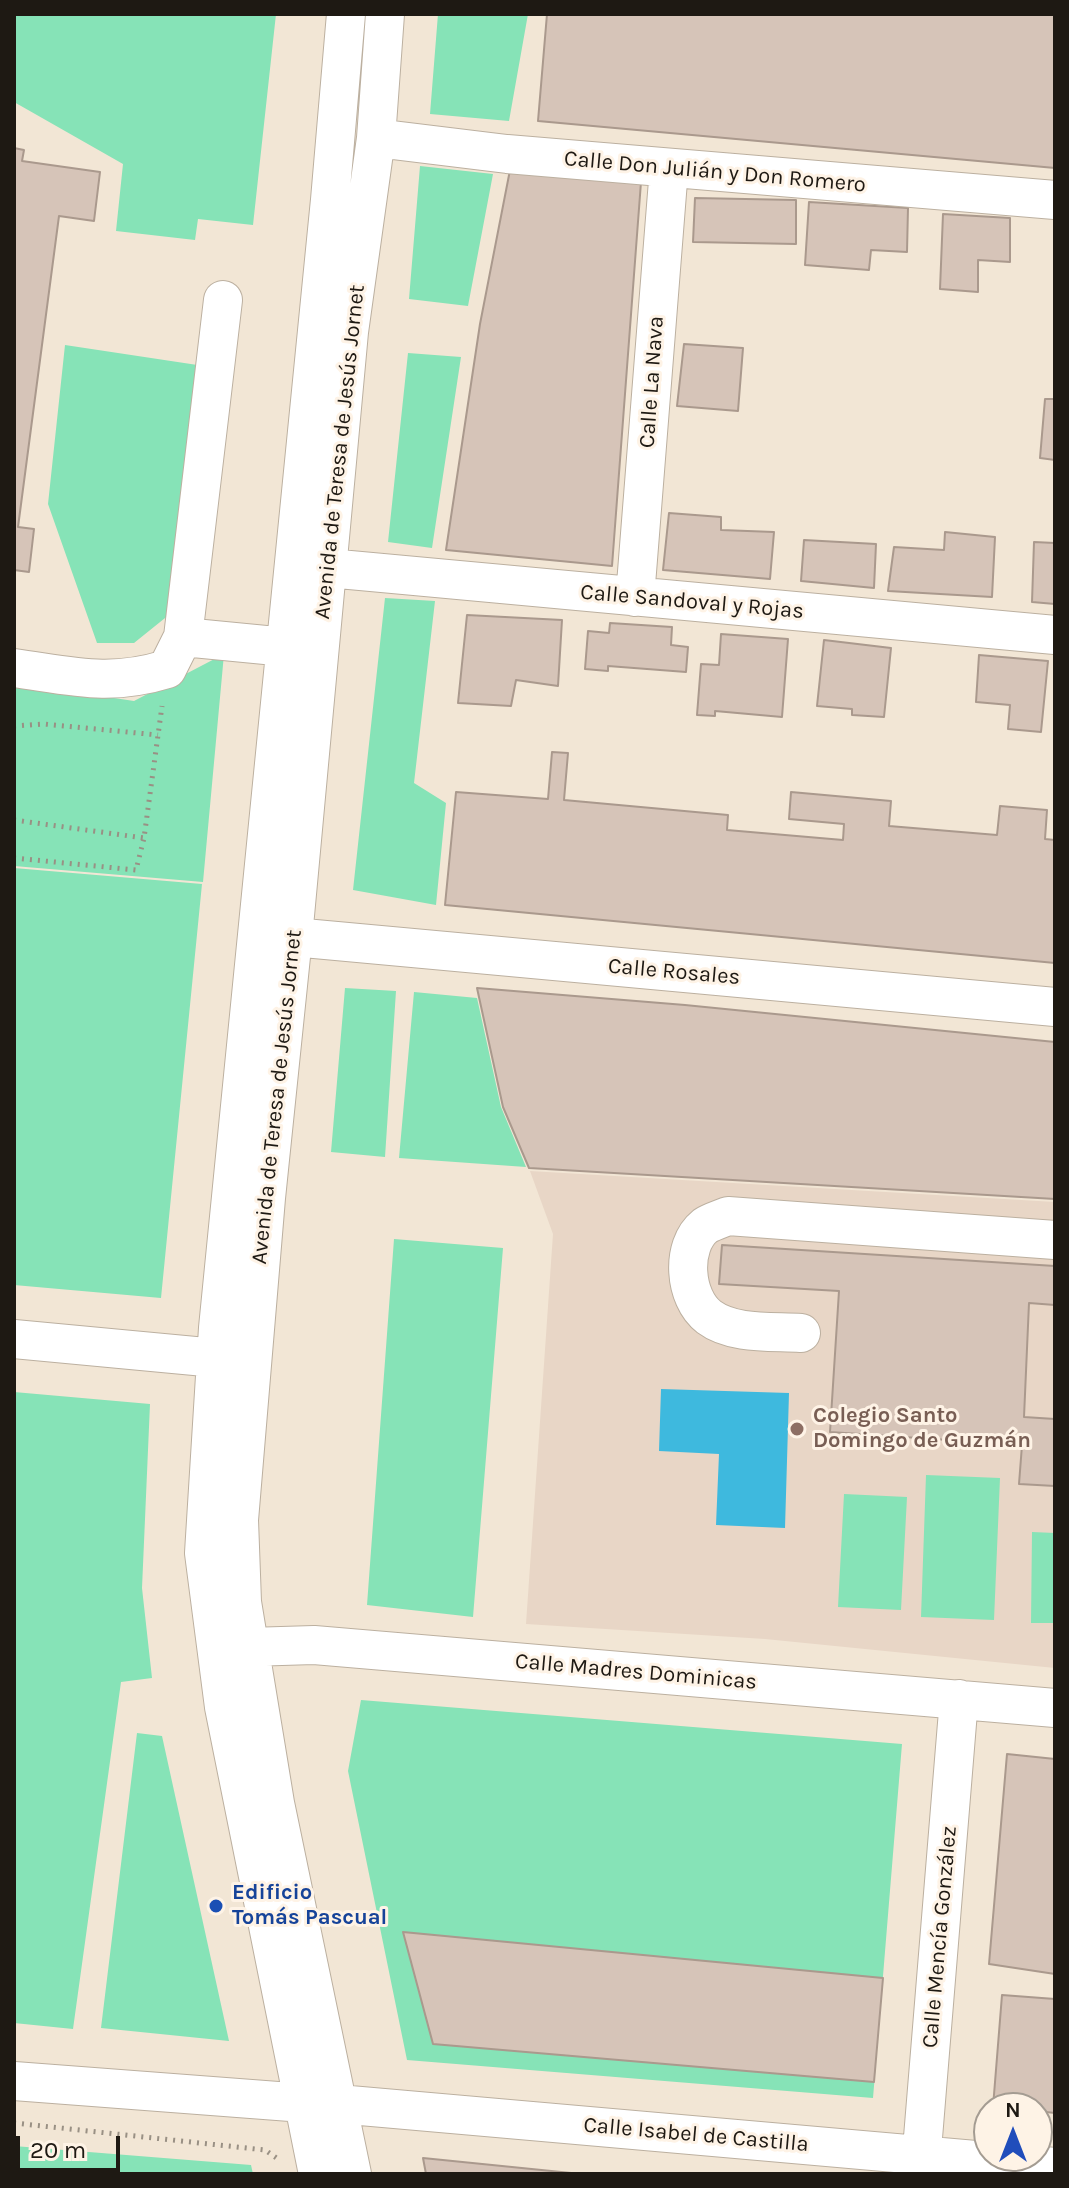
<!DOCTYPE html>
<meta charset="utf-8">
<style>
body{margin:0}
#map{position:relative;width:1069px;height:2188px;overflow:hidden;background:#f2e6d5;font-family:Karla,sans-serif}
canvas{display:block}
.frame{position:absolute;inset:0;border:16px solid #1e1913;pointer-events:none}
.north{position:absolute;left:973px;top:2092px;width:80px;height:80px;box-sizing:border-box;background:#fef3e6;border:2px solid #a49c92;border-radius:50%;rotate:0deg;font-size:22px;font-weight:700;line-height:32px;text-align:center;color:#1e1913}
.north::after{content:'';display:block;margin:auto;width:28px;height:36px;background:#204dbb;clip-path:polygon(50% 0,100% 100%,50% 72%,0 100%)}
.scale{position:absolute;left:16px;top:2136px;width:104px;height:36px;box-sizing:border-box;border:4px solid #1e1913;border-top:0;padding-left:10px;font-size:24px;line-height:28px;white-space:nowrap;color:#1e1913;-webkit-text-stroke:6px #fef3e6;paint-order:stroke}
</style>
<div id="map">
<canvas width="1069" height="2188"></canvas>
<div class="frame"></div>
<div class="north">N</div>
<div class="scale">20 m</div>
</div>
<script>
const ctx = document.querySelector('canvas').getContext('2d');
ctx.lineJoin = 'round';
function fill(path, color) { ctx.fillStyle = color; ctx.fill(path, 'evenodd'); }
function trace(path, color, width, dash) { ctx.strokeStyle = color; ctx.lineWidth = width; ctx.lineCap = dash ? 'butt' : 'round'; ctx.setLineDash(dash || []); ctx.stroke(path); }
function write(font, color, halo, rows, align = 'center') {
  ctx.font = font + ' Karla,sans-serif'; ctx.lineWidth = 6; ctx.setLineDash([]); ctx.textBaseline = 'middle'; ctx.strokeStyle = halo; ctx.fillStyle = color; for (const [text, x, y, turn = 0] of rows) {
    ctx.save(); ctx.translate(x, y); ctx.rotate((+turn || 0) * Math.PI / 180); ctx.textAlign = isNaN(turn) ? turn : align; if (halo) ctx.strokeText(text, 0, 0); ctx.fillText(text, 0, 0); ctx.restore();
  }
}
fill(new Path2D(`
 M530 1171 1055 1202V1668L765 1639 526 1624 553 1234Z`), '#e8d6c6');
fill(new Path2D(`
 M14 14H276L253 225 198 219 195 240 116 231 123 164 14 102Z
 M438 14H528L509 121 430 114Z
 M420 166 493 174 468 306 409 299Z
 M65 345 204 366 175 610 134 643H97L48 504Z
 M408 353 461 357 432 548 388 542Z
 M385 598 435 601 414 783 446 803 436 905 353 890Z
 M224 654 203 882 14 866V683L134 701Z
 M14 868 202 884 161 1298 14 1285Z
 M345 988 396 991 385 1157 331 1152Z
 M414 992 477 998 501 1107 526 1167 399 1158Z
 M394 1239 503 1248 473 1617 367 1605Z
 M14 1392 150 1404 142 1588 152 1678 121 1682 73 2029 14 2023Z
 M926 1475 1000 1478 994 1620 921 1617Z
 M844 1494 907 1497 901 1610 838 1607Z
 M1032 1532 1055 1533V1623H1031Z
 M361 1700 902 1744 873 2098 407 2060 348 1771Z
 M137 1733 162 1736 229 2041 101 2028Z
 M14 2146 251 2165 253 2174H14Z`), '#86e3b7');
fill(new Path2D(`
 M661 1389 789 1393 785 1528 716 1525 719 1454 659 1451Z`), '#3eb9de');
const building = new Path2D(`
 M547 14H1055V168L538 121Z
 M14 148 24 150 22 161 100 172 94 221 59 216 18 527 34 529 29 572 14 570Z
 M510 170 641 182 612 566 446 550 480 324Z
 M695 198 796 200V244L693 242Z
 M809 202 908 208 907 252 871 250 869 270 805 265Z
 M943 214 1010 218V262L978 260V292L940 289Z
 M684 344 743 348 738 411 677 406Z
 M1045 399H1055V460L1040 458Z
 M669 513 721 517V530L774 532 770 579 663 570Z
 M945 532 995 537 992 597 888 591 894 547 944 550Z
 M804 540 876 544 874 588 801 581Z
 M1034 542 1055 543V604L1032 602Z
 M467 615 562 620 558 686 516 680 511 706 458 703Z
 M610 623 672 627 671 645 688 647 686 672 608 666V671L585 669 588 631 609 633Z
 M721 634 788 639 782 717 715 711V716L697 715 701 664 719 665Z
 M824 640 891 648 884 717 852 715V709L817 706Z
 M979 655 1048 661 1041 732 1008 729 1010 705 976 702Z
 M552 752 568 753 564 800 728 815 727 830 843 840 844 824 789 819 791 792 891 801 889 826 997 835 1000 806 1047 810 1045 839 1055 840V963L445 905 456 792 548 799Z
 M477 988 685 1005 1055 1042V1199L529 1168 503 1107Z
 M722 1245 1055 1266V1305L1029 1303 1024 1417 1055 1419V1486L1019 1484 1022 1445 830 1432 839 1291 719 1284Z
 M1007 1754 1055 1759V1974L989 1964Z
 M403 1932 883 1978 874 2082 433 2044Z
 M1002 1995 1055 1999V2113L1037 2111V2108L993 2107Z
 M423 2158 581 2174H426Z`);
fill(building, '#d6c4b8');
trace(building, '#aa998d', 2);
const minor = new Path2D(`
 M376 138 507 154 1055 200
 M328 568 1055 635
 M635 597 669 168
 M183 637 286 647
 M14 668C72 676 109 687 167 669L183 637 223 300
 M293 937 1055 1007
 M801 1333C773 1331 733 1335 709 1317 684 1298 680 1246 705 1226 711 1222 721 1219 728 1216L1055 1240
 M14 1339 216 1358
 M225 1652 249 1647 314 1645 1055 1708
 M14 2081 304 2103
 M338 2104 1055 2167
 M318 2174 224 1707 204 1553 218 1328 330 200 346 14
 M352 2174 275 1803 242 1602 239 1520 266 1198 293 937 349 332 376 138 385 14
 M920 2174 959 1699`);
trace(minor, '#bcb0a0', 40);
trace(new Path2D(`
 M14 726 44 724 158 735
 M14 820 144 838
 M14 858 136 870 144 838 162 706
 M14 2123 265 2150 278 2159`), '#999084', 5, [2, 6]);
trace(minor, '#fff', 38);
for (const [x, y, r, color] of [
 [797,1429,8,"#8d6e63"],
 [216,1906,8,"#1a4fb4"]
]) { const dot = new Path2D(); dot.arc(x, y, r, 0, 2 * Math.PI); ctx.fillStyle = color; ctx.fill(dot); trace(dot, '#fef3e6', 3); }
write('22px', '#1e1913', '#fef3e6', [
 ["Calle Don Julián y Don Romero",715,172,5],
 ["Calle La Nava",652,382,-86],
 ["Avenida de Teresa de Jesús Jornet",340,452,-84],
 ["Calle Sandoval y Rojas",692,602,5],
 ["Calle Rosales",674,972,5],
 ["Avenida de Teresa de Jesús Jornet",277,1097,-84],
 ["Calle Madres Dominicas",636,1672,5],
 ["Calle Mencía González",940,1937,-85],
 ["Calle Isabel de Castilla",696,2135,5]
]);
write('bold 22px', '#785e54', '#fef3e6', [
 ["Colegio Santo",813,1416],
 ["Domingo de Guzmán",813,1441]
], 'left');
write('bold 22px', '#164399', '#fef3e6', [
 ["Edificio",232,1893],
 ["Tomás Pascual",232,1918]
], 'left');
</script>
